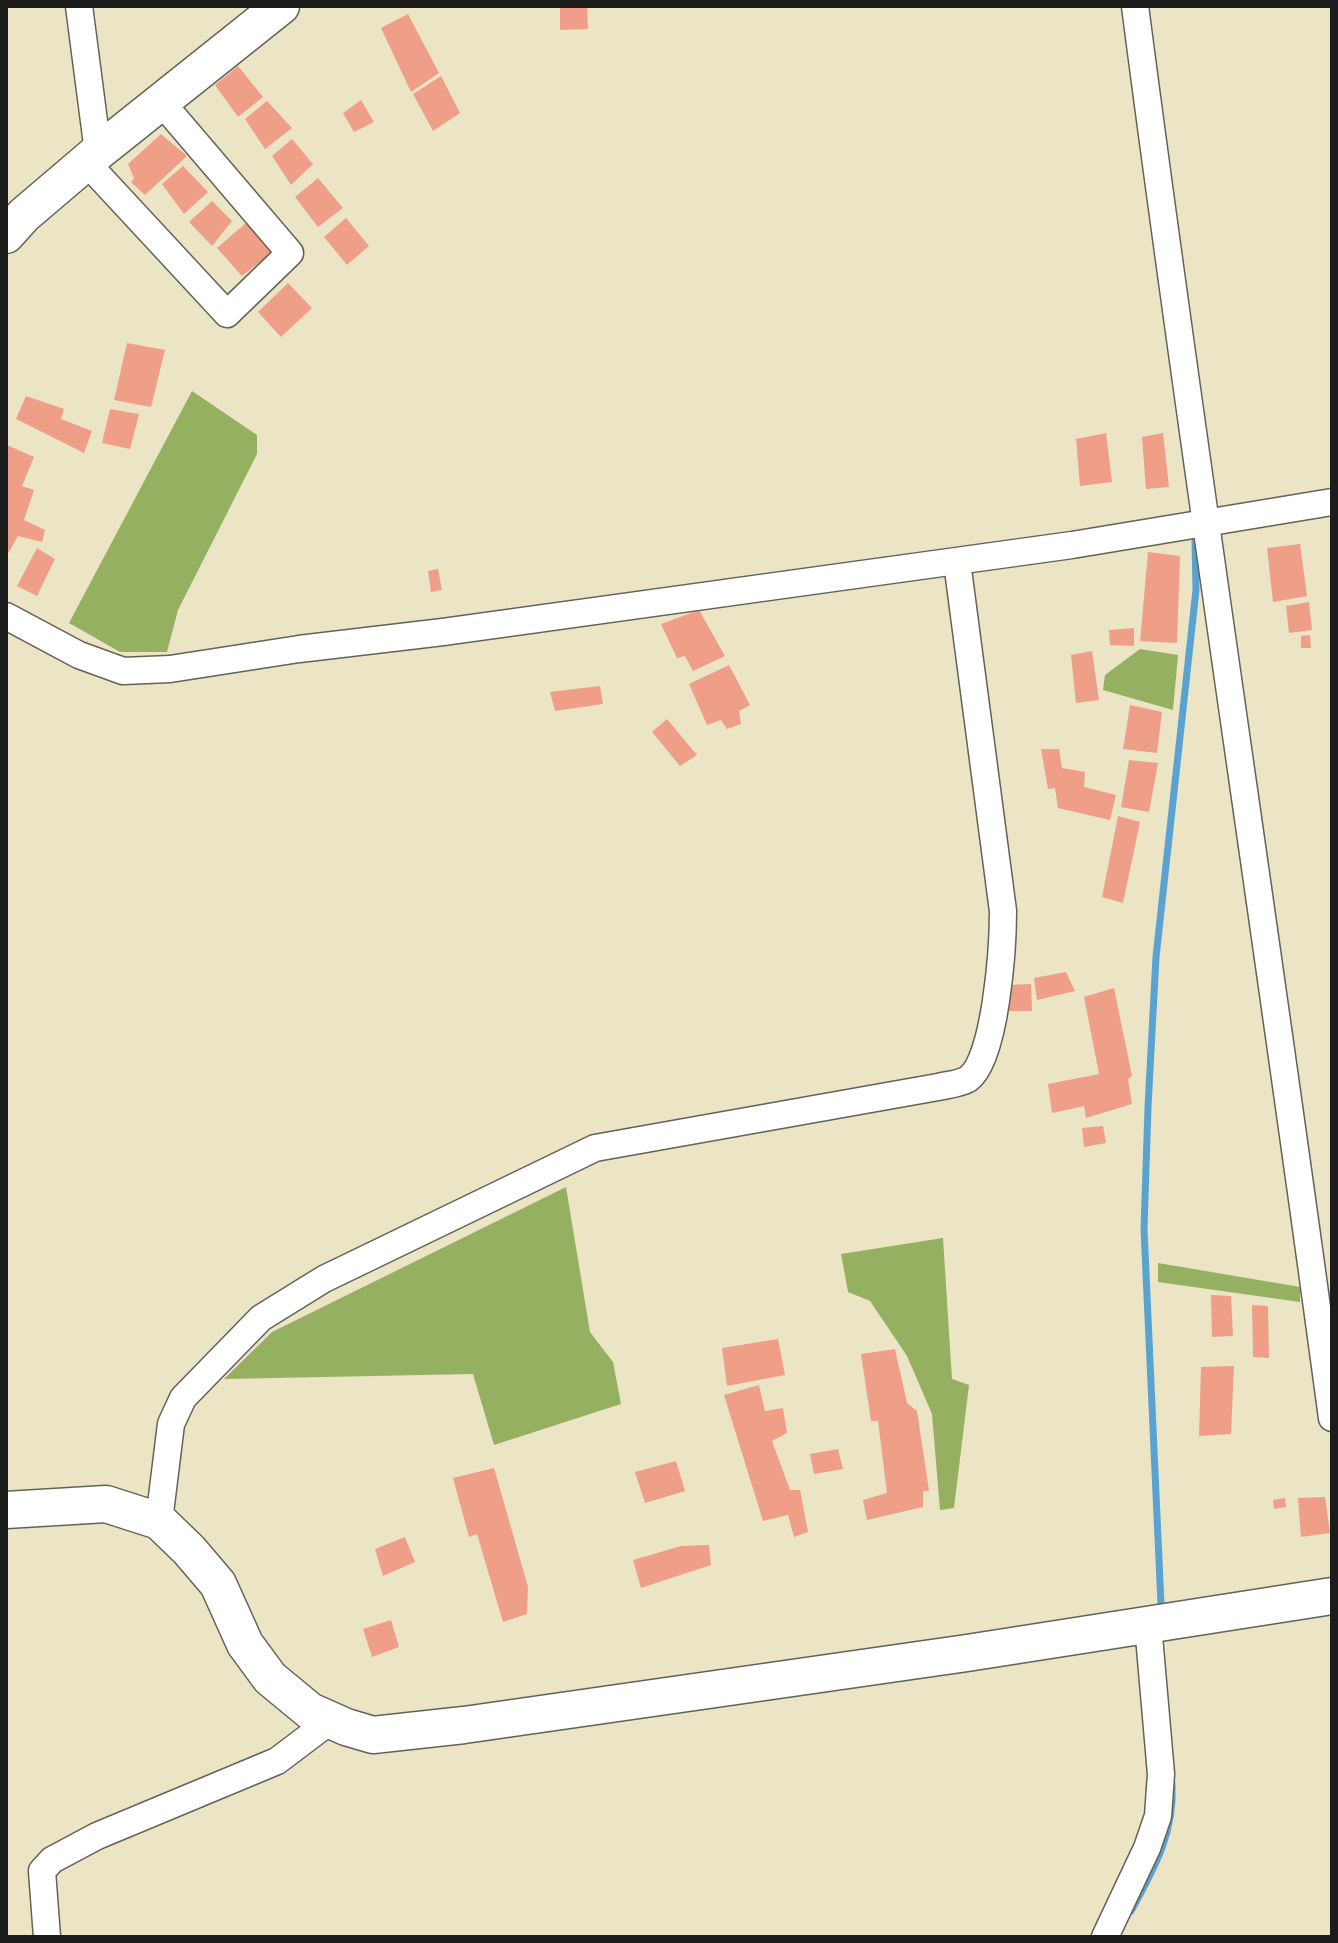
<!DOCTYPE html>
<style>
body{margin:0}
#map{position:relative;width:1338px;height:1943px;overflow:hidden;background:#ebe5c6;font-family:"Libre Caslon Text",serif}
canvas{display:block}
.frame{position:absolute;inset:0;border:8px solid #1c1c1c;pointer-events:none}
</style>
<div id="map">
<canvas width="1338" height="1943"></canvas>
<div class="frame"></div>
</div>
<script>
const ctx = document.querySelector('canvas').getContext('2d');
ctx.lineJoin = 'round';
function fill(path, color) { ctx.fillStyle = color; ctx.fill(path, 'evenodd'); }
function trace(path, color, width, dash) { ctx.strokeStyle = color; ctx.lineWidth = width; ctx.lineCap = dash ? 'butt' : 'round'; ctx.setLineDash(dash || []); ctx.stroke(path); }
fill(new Path2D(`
 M192 391 257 435V454L178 610 167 652H120L69 623Z
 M1140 649 1178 655 1173 710 1103 690 1105 675Z
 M566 1187 590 1332 613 1362 621 1404 494 1445 473 1374 224 1379 272 1332Z
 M943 1238 952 1379 969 1385 954 1508 940 1510 932 1414 907 1356 870 1301 848 1292 841 1254Z
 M1158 1263 1300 1287V1302L1158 1282Z`), '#96b062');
trace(new Path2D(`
 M1161 1604 1144 1229 1148 1107 1156 957 1196 590 1195 541
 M1131 1911C1154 1869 1175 1832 1172 1784`), '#5aa3d1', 7);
fill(new Path2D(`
 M560 6H587L588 29 560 30Z
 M408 14 439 73 411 92 381 28Z
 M238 66 263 97 238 117 215 85Z
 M441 76 460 113 433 131 413 94Z
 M361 100 374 122 354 132 343 113Z
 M267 101 292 128 265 149 245 119Z
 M161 134 187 156 145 195 131 182 134 178 128 164Z
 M292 139 313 164 291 185 272 156Z
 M183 166 208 192 184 214 162 184Z
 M318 178 343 208 318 227 295 197Z
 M212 201 232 221 212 246 189 222Z
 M346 218 369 246 347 265 324 237Z
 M246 223 275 250 242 276 217 248Z
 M288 283 312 308 281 337 258 312Z
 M127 343 165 350 151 407 114 400Z
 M26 396 64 409 61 419 92 431 84 453 16 419Z
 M110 409 139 414 130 449 102 443Z
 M1106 433 1112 482 1080 486 1076 439Z
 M1163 433 1169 487 1146 489 1142 437Z
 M7 445 34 457 22 486 34 490 24 520 45 530 42 542 18 536 6 557Z
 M1300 544 1307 596 1273 602 1267 548Z
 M37 548 55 559 37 596 17 586Z
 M1148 552 1180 556 1177 643 1140 641Z
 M438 569 442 590 431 592 428 571Z
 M1309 602 1312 630 1289 633 1286 606Z
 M699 610 725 656 693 671 685 656 677 658 661 624Z
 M1134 628V646L1110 645 1109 630Z
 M1310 635 1311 648H1301V636Z
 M1092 651 1099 700 1076 703 1071 655Z
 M729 665 750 705 739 711 741 724 727 729 721 720 707 725 689 684Z
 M600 686 603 704 555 711 550 692Z
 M1130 705 1162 712 1157 753 1123 749Z
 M667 719 697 755 680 766 652 732Z
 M1041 749H1059L1062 768 1085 772 1084 787 1116 795 1110 820 1058 808 1055 788 1048 789Z
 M1129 760 1158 763 1149 812 1121 807Z
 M1118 816 1140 822 1123 903 1102 897Z
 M1066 972 1075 991 1037 1000 1034 978Z
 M1031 984 1032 1011H1007L1008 985Z
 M1114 988 1132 1076 1128 1079 1132 1104 1086 1118 1084 1106 1052 1113 1048 1084 1099 1074 1084 997Z
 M1103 1126 1106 1143 1084 1147 1082 1128Z
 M1211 1295 1231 1296 1233 1336 1212 1337Z
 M1252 1305 1268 1306 1269 1358 1253 1357Z
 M778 1339 785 1375 727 1386 722 1348Z
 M895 1349 907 1403 917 1411 929 1491H923V1507L867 1520 863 1500 887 1493 878 1421H871L861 1354Z
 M1234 1366 1231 1434 1199 1436 1201 1367Z
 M759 1385 765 1411 783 1408 787 1433 772 1441 790 1490H800L808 1532 794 1537 788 1515 763 1521 724 1395Z
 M838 1449 843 1469 814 1474 810 1454Z
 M676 1461 685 1491 645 1503 635 1472Z
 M494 1468 528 1587 527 1614 503 1622 477 1534 469 1537 453 1478Z
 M1325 1497 1330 1533 1301 1537 1298 1498Z
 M1285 1498 1286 1507 1274 1509 1273 1500Z
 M405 1537 415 1562 383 1576 375 1549Z
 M709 1545 711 1565 641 1588 633 1560 681 1546Z
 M391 1620 399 1647 372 1657 363 1629Z`), '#ef9e88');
const street = new Path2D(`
 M79 6 98 152
 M1135 6C1196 477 1269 947 1332 1418
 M86 162 227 314 290 253 162 103
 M6 616 79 655 123 671 170 669 299 649 443 632 1072 545 1332 502
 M159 1521 171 1424 183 1398 261 1318 324 1279 595 1148 938 1087C946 1085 960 1084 968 1079 996 1060 1003 945 1003 911L957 562
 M47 1937 42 1871 52 1860 97 1836 277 1761 330 1721
 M1105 1937 1147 1848 1158 1816 1161 1774 1148 1625`);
const secondary = new Path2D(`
 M6 235 24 215 98 152 281 6
 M6 1510 106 1504 159 1521 189 1550 218 1584 245 1644 270 1678 310 1711 346 1727 373 1735 464 1725 967 1653 1332 1596`);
trace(street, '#646258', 29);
trace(secondary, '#646258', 39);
trace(street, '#fff', 26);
trace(secondary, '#fff', 36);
</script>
